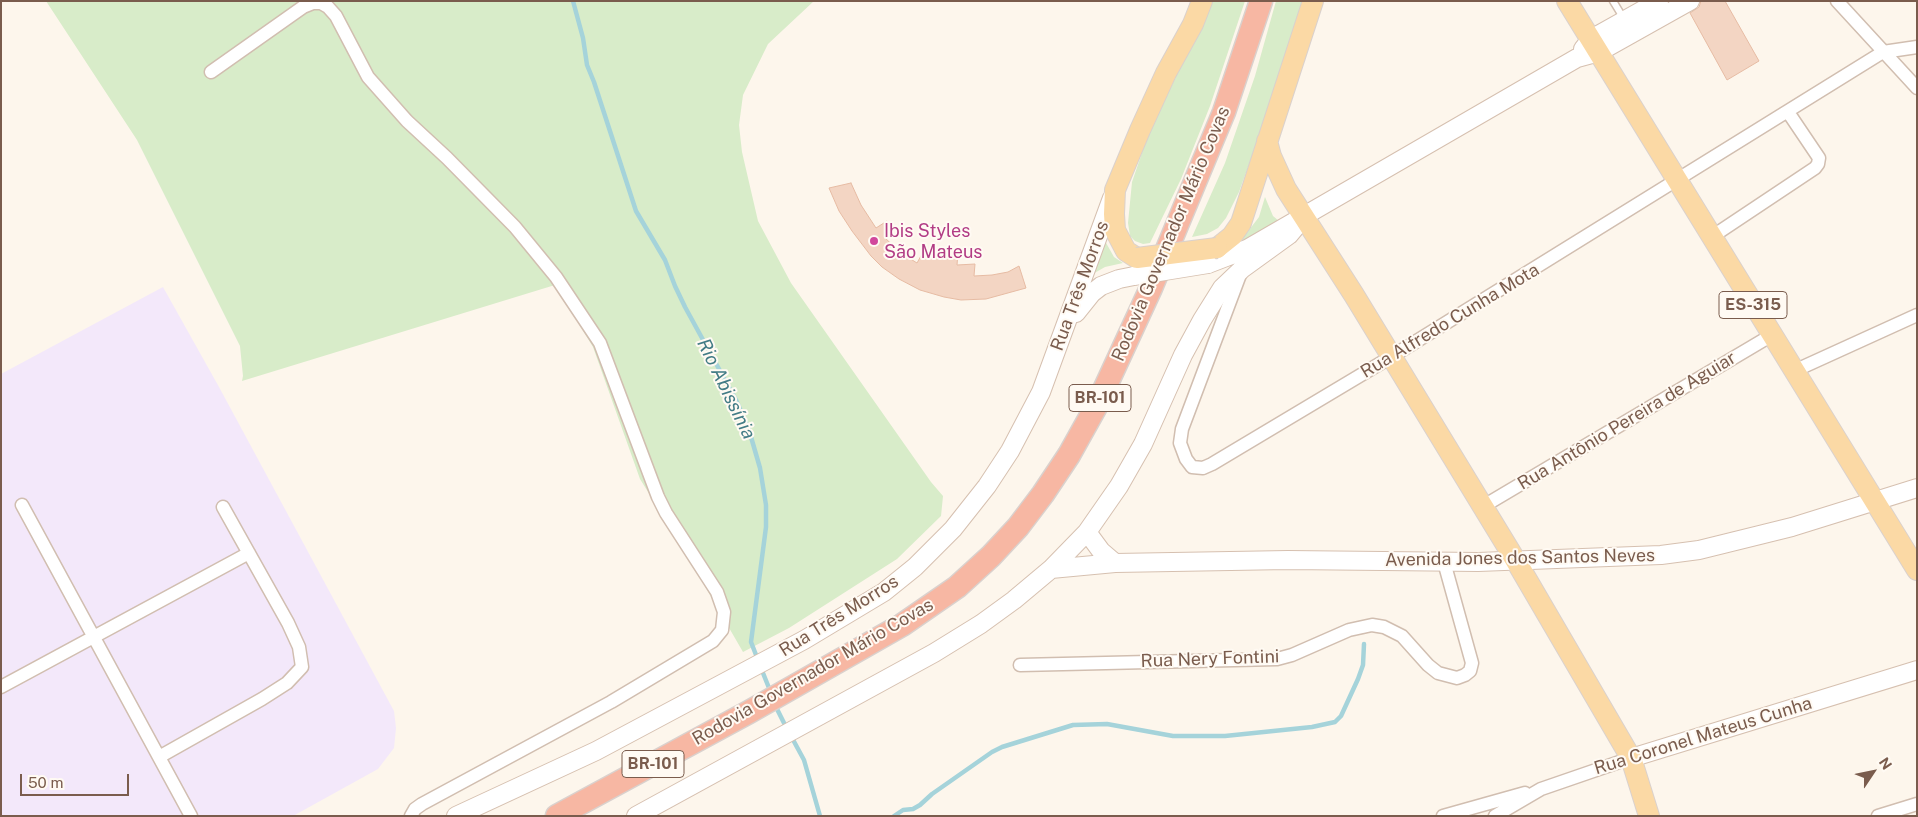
<!DOCTYPE html>
<html>
<head>
<meta charset="utf-8">
<style>
  body { margin:0 }
  #map { position:relative; width:1918px; height:817px; overflow:hidden; background:#fdf6ec; font-family:"Public Sans",sans-serif }
  canvas { display:block }
  .frame { position:absolute; inset:0; border:2px solid #7a5c4d; pointer-events:none }
  .north { position:absolute; left:1848px; top:747px; width:50px; height:50px; -webkit-text-stroke:4px #fffaf3; paint-order:stroke; rotate:56deg; font-size:14px; font-weight:700; line-height:20px; text-align:center; color:#7a5c4d }
  .north::after { content:''; display:block; margin:auto; width:18px; height:22px; background:#7a5c4d; clip-path:polygon(50% 0,100% 100%,50% 72%,0 100%) }
  .scale { position:absolute; left:20px; top:774px; width:109px; height:22px; box-sizing:border-box; border:2px solid #7a5c4d; border-top:0; padding-left:6px; font-size:15px; line-height:18px; white-space:nowrap; color:#7a5c4d; -webkit-text-stroke:4px #fffaf3; paint-order:stroke }
</style>
</head>
<body>
<div id="map">
<canvas width="1918" height="817"></canvas>
<div class="frame"></div>
<div class="north">N</div>
<div class="scale">50 m</div>
</div>
<script>
const ctx = document.querySelector('canvas').getContext('2d');
ctx.lineJoin = 'round';
function fill(path, color) { ctx.fillStyle = color; ctx.fill(path, 'evenodd'); }
const toPath = rows => new Path2D(rows.map(r => 'M' + r).join(''));
function trace(path, color, width, dash) { ctx.strokeStyle = color; ctx.lineWidth = width; ctx.lineCap = dash ? 'butt' : 'round'; ctx.setLineDash(dash || []); ctx.stroke(path); }
function label(font, color, halo, rows, align = 'center') {
  ctx.font = font + ' "Public Sans",sans-serif'; ctx.lineWidth = 4; ctx.setLineDash([]); ctx.textBaseline = 'middle'; ctx.strokeStyle = halo; ctx.fillStyle = color; for (const [text, x, y, turn = 0] of rows) {
    ctx.save(); ctx.translate(x, y); ctx.rotate((+turn || 0) * Math.PI / 180); ctx.textAlign = isNaN(turn) ? turn : align; if (halo) ctx.strokeText(text, 0, 0); ctx.fillText(text, 0, 0); ctx.restore();
  }
}
fill(toPath([
  [163,287,219,387,394,711,396,728,394,748,378,769,293,816,1,816,1,374]
]), '#f3e8fa');
fill(toPath([
  [46,1,814,1,768,44,743,95,739,125,742,152,758,221,791,283,931,482,943,496,941,516,897,559,789,628,743,652,684,550,640,479,593,347,555,285,242,381,243,376,240,346,137,140],
  [1211,1,1245,1,1210,106,1181,179,1150,243,1143,244,1135,241,1130,236,1128,223,1132,182,1146,141],
  [1276,1,1308,1,1239,192,1226,218,1218,228,1207,234,1192,237,1225,163,1255,76],
  [1265,197,1273,216,1279,221,1239,243,1259,217],
  [1105,241,1114,257,1123,263,1105,267,1091,275]
]), '#d8ecc9');
trace(toPath([
  [573,1,583,38,587,65,594,82,636,211,665,260,675,286,685,307,736,400,749,430,760,468,766,505,766,527,751,642,758,660],
  [761,668,771,693],
  [775,705,787,729],
  [791,736,804,760,820,816],
  [894,816,903,810,913,809,920,805,932,794,992,752,1002,747,1073,725,1107,724,1173,736,1225,736,1312,727,1335,722,1341,716,1358,679,1363,665,1364,644]
]), '#a5d3da', 4.5);
const building = toPath([
  [1701,1,1725,1,1759,61,1727,80,1690,13,1699,7,1701,1],
  [851,183,861,205,876,228,887,221,893,230,884,237,901,253,917,263,922,254,934,259,940,248,958,253,957,265,975,264,974,276,992,275,1008,272,1019,266,1026,288,986,299,961,300,944,297,920,290,899,279,882,267,871,256,852,231,839,211,829,188,851,183]
]);
fill(building, '#f3d5c3');
trace(building, '#e6bba3', 1);
const lane = toPath([
  [1613,1,1624,19]
]);
const street = toPath([
  [1837,1,1917,88],
  [211,72,303,7,313,3,321,3,328,7,336,16,368,77,407,121,447,158,515,227,556,277,600,343,658,497,666,513,717,592,724,612,722,630,713,641,611,702,422,804,415,809,411,816],
  [1713,236,1815,168,1818,164,1819,158,1788,112],
  [1241,272,1182,429,1180,443,1186,459,1192,467,1203,468,1212,464,1391,357,1883,52,1917,47],
  [1794,371,1917,315],
  [22,505,191,816],
  [1482,507,1772,335],
  [1020,665,1277,659,1292,655,1349,630,1372,625,1384,627,1402,636,1428,665,1438,673,1457,678,1465,675,1470,671,1472,663,1444,562],
  [1,687,249,553],
  [159,757,262,699,287,683,302,667,299,647,288,623,223,507],
  [1443,816,1525,793],
  [1495,816,1541,789,1631,758],
  [1878,816,1917,804]
]);
const secondary = toPath([
  [1583,49,1591,39,1659,1],
  [1208,264,1247,249,1577,58,1599,52,1690,1],
  [1076,313,1092,293,1101,286,1119,279,1134,276],
  [1087,532,1101,551,1115,563],
  [1051,569,1115,563,1288,560,1478,562,1661,555,1699,550,1792,527,1917,488],
  [1631,758,1917,670],
  [456,816,596,751,804,640,884,592,915,567,953,529,987,486,1010,451,1041,392,1112,198],
  [636,816,934,653,981,624,1014,600,1051,569,1087,532,1119,486,1143,444,1183,355,1202,320,1222,288,1242,269,1289,235,1304,217]
]);
const primary = toPath([
  [1567,1,1917,570],
  [1267,141,1271,156,1286,189,1354,295,1516,561,1631,758,1649,816],
  [1217,248,1232,236,1241,223,1313,1],
  [1137,258,1126,251,1115,230,1114,214,1115,190,1140,130,1166,73,1193,24,1202,1]
]);
const highway = toPath([
  [557,816,749,712,902,625,957,587,991,556,1018,527,1043,494,1069,455,1098,403,1151,288,1224,112,1261,1]
]);
trace(lane, '#d1beb0', 9);
trace(street, '#d1beb0', 15);
trace(secondary, '#d6c0b0', 20);
trace(primary, '#dad1cd', 22);
trace(highway, '#dad1cd', 25);
trace(lane, '#fff', 6);
trace(street, '#fff', 12);
trace(secondary, '#fff', 18);
trace(primary, '#fbd9a5', 20);
trace(highway, '#f7b7a3', 22);
const secondaryBridge = toPath([
  [1134,276,1208,264]
]);
const primaryBridge = toPath([
  [1137,258,1217,248]
]);
trace(secondaryBridge, '#d6c0b0', 20, []);
trace(primaryBridge, '#dad1cd', 22, []);
trace(secondaryBridge, '#fff', 18);
trace(primaryBridge, '#fbd9a5', 20);
for (const [x, y, r, color] of [
  [874,241,5,"#d1479c"]
]) { const dot = new Path2D(); dot.arc(x, y, r, 0, 2 * Math.PI); ctx.fillStyle = color; ctx.fill(dot); trace(dot, '#fffaf3', 2); }
for (const [x, y, w] of [
  [1753,305,68],
  [1100,398,62],
  [653,764,62]
]) { const box = new Path2D(); box.roundRect(x - w / 2, y - 13.5, w, 27, 4); ctx.fillStyle = '#fffaf3'; ctx.fill(box); trace(box, '#7a5c4d', 1); }
label('bold 16px', '#7a5c4d', null, [
  ["ES-315",1753,305],
  ["BR-101",1100,398],
  ["BR-101",653,764]
]);
label('18px', '#b23c85', '#fffaf3', [
  ["Ibis Styles",884,231],
  ["São Mateus",884,252]
], 'left');
label('18px', '#7a5c4d', '#fffaf3', [
  ["Rodovia Governador Mário Covas",1171,234,-67],
  ["Rua Três Morros",1080,286,-70],
  ["Rua Alfredo Cunha Mota",1450,321,-31],
  ["Rua Antônio Pereira de Aguiar",1627,421,-31],
  ["Avenida Jones dos Santos Neves",1520,558,-1],
  ["Rua Três Morros",839,616,-32],
  ["Rua Nery Fontini",1210,659,-2],
  ["Rodovia Governador Mário Covas",813,672,-30],
  ["Rua Coronel Mateus Cunha",1703,736,-17]
]);
label('italic 19px', '#437c86', '#fffaf3', [
  ["Rio Abissínia",726,389,64]
]);
</script>
</body>
</html>
